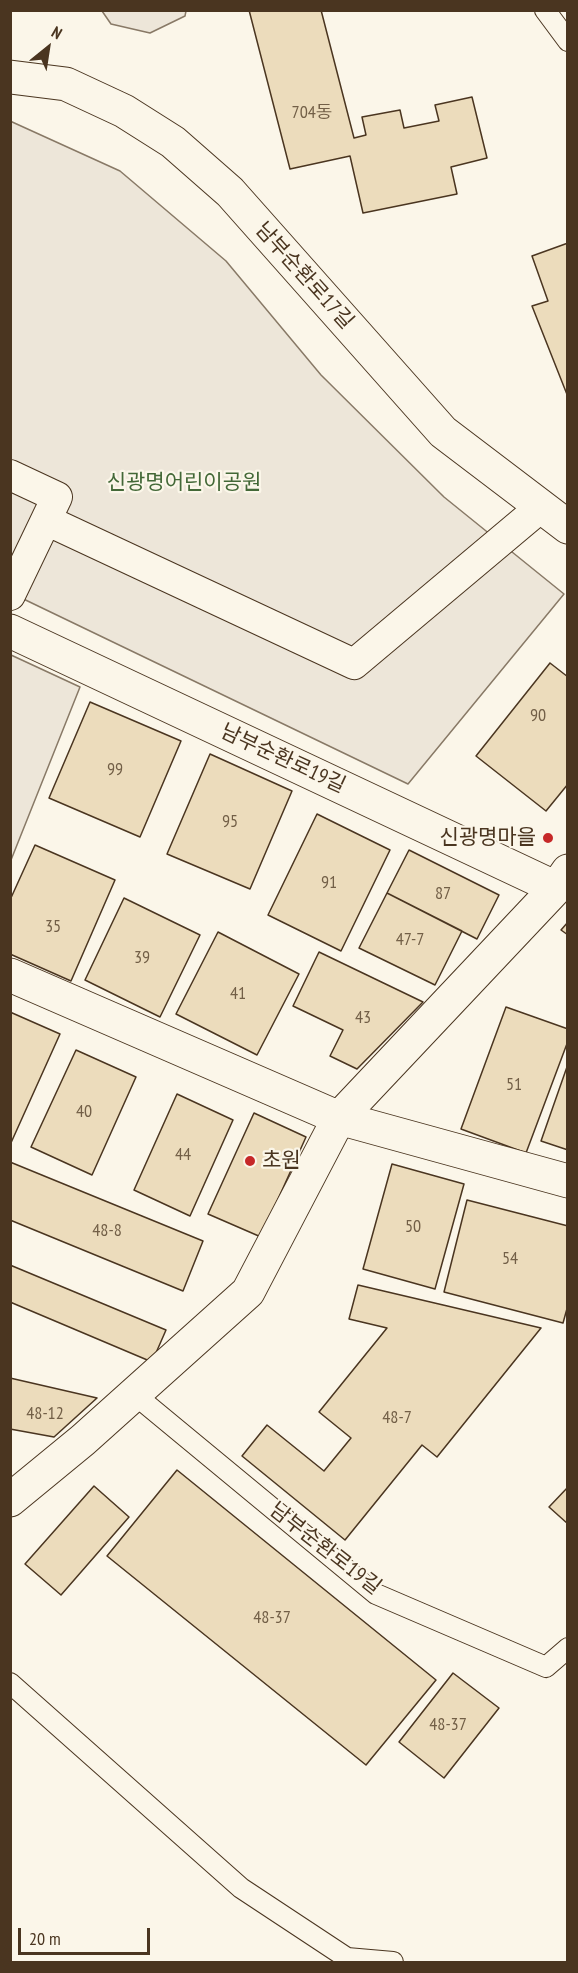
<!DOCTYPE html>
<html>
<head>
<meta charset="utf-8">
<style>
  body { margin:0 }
  #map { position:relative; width:578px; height:1973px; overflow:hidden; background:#fbf6e9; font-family:"PT Sans Narrow",sans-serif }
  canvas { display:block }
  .frame { position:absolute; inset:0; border:12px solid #4a3520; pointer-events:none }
  .north { position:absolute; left:18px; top:18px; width:60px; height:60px; -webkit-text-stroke:4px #fbf6e9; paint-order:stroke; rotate:30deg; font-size:16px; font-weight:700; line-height:24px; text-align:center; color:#4a3520 }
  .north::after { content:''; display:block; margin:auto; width:21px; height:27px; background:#4a3520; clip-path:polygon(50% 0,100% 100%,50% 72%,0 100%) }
  .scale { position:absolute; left:18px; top:1928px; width:132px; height:27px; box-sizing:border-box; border:3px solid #4a3520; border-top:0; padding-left:8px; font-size:18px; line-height:21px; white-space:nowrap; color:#4a3520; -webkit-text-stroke:4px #fbf6e9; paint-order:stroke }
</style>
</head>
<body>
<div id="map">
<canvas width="578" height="1973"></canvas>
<div class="frame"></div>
<div class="north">N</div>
<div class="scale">20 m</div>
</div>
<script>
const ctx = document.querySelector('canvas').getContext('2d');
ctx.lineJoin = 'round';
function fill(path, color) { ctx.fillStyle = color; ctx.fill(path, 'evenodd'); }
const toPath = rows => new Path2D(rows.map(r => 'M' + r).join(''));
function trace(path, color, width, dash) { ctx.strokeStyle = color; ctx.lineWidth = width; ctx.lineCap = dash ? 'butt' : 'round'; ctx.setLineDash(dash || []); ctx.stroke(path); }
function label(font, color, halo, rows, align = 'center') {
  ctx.font = font + ' "PT Sans Narrow","Noto Sans KR",sans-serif'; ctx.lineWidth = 4.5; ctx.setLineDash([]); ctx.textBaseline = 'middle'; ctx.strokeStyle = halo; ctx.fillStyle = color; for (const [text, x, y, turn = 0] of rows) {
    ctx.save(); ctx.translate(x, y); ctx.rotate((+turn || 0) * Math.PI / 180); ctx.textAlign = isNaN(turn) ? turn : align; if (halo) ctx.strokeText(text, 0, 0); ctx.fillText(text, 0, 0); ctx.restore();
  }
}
const green = toPath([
  [102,11,186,11,185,16,150,33,111,24,102,11],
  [10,121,120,171,226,261,321,375,444,497,564,594,408,784,11,593,10,121],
  [11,655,80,687,11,860,11,655]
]);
fill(green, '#ede6d9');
trace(green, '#887966', 1.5);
const building = toPath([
  [249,10,321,10,354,138,366,135,362,117,400,110,404,128,439,121,435,105,472,97,487,158,451,167,457,194,363,213,350,156,290,169,249,10],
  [568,243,568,397,532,306,548,301,532,256,568,243],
  [550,663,568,677,568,784,546,811,476,756,550,663],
  [90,702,181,741,140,837,49,798,90,702],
  [210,754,292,791,250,889,167,854,210,754],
  [317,814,390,850,341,951,268,915,317,814],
  [35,845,115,880,71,981,10,954,10,900,35,845],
  [409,850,499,895,477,939,387,893,409,850],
  [387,893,462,931,435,985,359,948,387,893],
  [124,898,200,935,160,1017,85,980,124,898],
  [568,922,568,935,561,930,568,922],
  [218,932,299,974,257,1055,176,1014,218,932],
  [319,952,423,1002,357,1069,330,1056,343,1030,293,1006,319,952],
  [506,1007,568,1029,568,1041,526,1153,461,1129,506,1007],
  [10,1012,60,1034,10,1145,10,1012],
  [76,1050,136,1077,92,1175,31,1147,76,1050],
  [568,1064,568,1150,541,1141,568,1064],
  [177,1094,233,1120,190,1216,134,1190,177,1094],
  [254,1113,306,1137,261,1237,208,1214,254,1113],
  [10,1162,203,1241,183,1291,10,1220,10,1162],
  [392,1164,464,1184,435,1289,363,1269,392,1164],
  [467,1200,568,1226,568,1305,563,1323,444,1292,467,1200],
  [10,1265,166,1330,152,1362,10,1302,10,1265],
  [358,1285,541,1328,437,1457,422,1445,345,1540,242,1456,267,1425,324,1471,351,1438,319,1412,387,1328,349,1319,358,1285],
  [10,1378,97,1398,54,1437,10,1429,10,1378],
  [177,1470,436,1680,366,1765,107,1556,177,1470],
  [94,1486,129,1517,61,1595,25,1564,94,1486],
  [568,1487,568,1524,549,1507,568,1487],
  [453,1673,499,1708,444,1778,399,1742,453,1673]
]);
fill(building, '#ecdcbc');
trace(building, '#4a3520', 1.5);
const service = toPath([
  [545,10,568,41],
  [134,1394,376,1594,546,1667,568,1648],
  [10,1683,241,1888,347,1958,393,1962]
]);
const pedestrian = toPath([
  [10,475,57,497,46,520],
  [10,595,46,520,354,664,541,507]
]);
const minor = toPath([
  [10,77,66,84,124,111,173,142,230,192,443,432,568,527],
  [10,631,556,888],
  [10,975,339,1118,568,1181],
  [10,1500,83,1440,248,1292,339,1118,556,888,568,871]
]);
trace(service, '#4a3520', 22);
trace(pedestrian, '#4a3520', 32);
trace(minor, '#4a3520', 35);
trace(service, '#fbf6e9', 20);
trace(pedestrian, '#fbf6e9', 30);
trace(minor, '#fbf6e9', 33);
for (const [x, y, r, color] of [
  [548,838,6,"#c62828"],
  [250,1161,6,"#c62828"]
]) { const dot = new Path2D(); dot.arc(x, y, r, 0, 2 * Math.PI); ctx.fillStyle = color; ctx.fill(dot); trace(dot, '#fbf6e9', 2); }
label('18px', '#725f47', null, [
  ["704동",312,113],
  ["90",538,716],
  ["99",115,770],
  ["95",230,822],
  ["91",329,883],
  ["87",443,894],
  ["35",53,927],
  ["47-7",410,940],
  ["39",142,958],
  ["41",238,994],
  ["43",363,1018],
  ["51",514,1085],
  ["40",84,1112],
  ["44",183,1155],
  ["50",413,1227],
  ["48-8",107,1231],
  ["54",510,1259],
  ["48-12",45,1414],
  ["48-7",397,1418],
  ["48-37",272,1618],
  ["48-37",448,1725]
]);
label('21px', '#4a3520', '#fbf6e9', [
  ["남부순환로17길",304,276,48],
  ["남부순환로19길",283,759,25],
  ["남부순환로19길",325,1549,38]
]);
label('21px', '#436837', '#fbf6e9', [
  ["신광명어린이공원",184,483]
]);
label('21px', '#4a3520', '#fbf6e9', [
  ["신광명마을",536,838],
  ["초원",262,1161,"left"]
], 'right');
</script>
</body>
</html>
